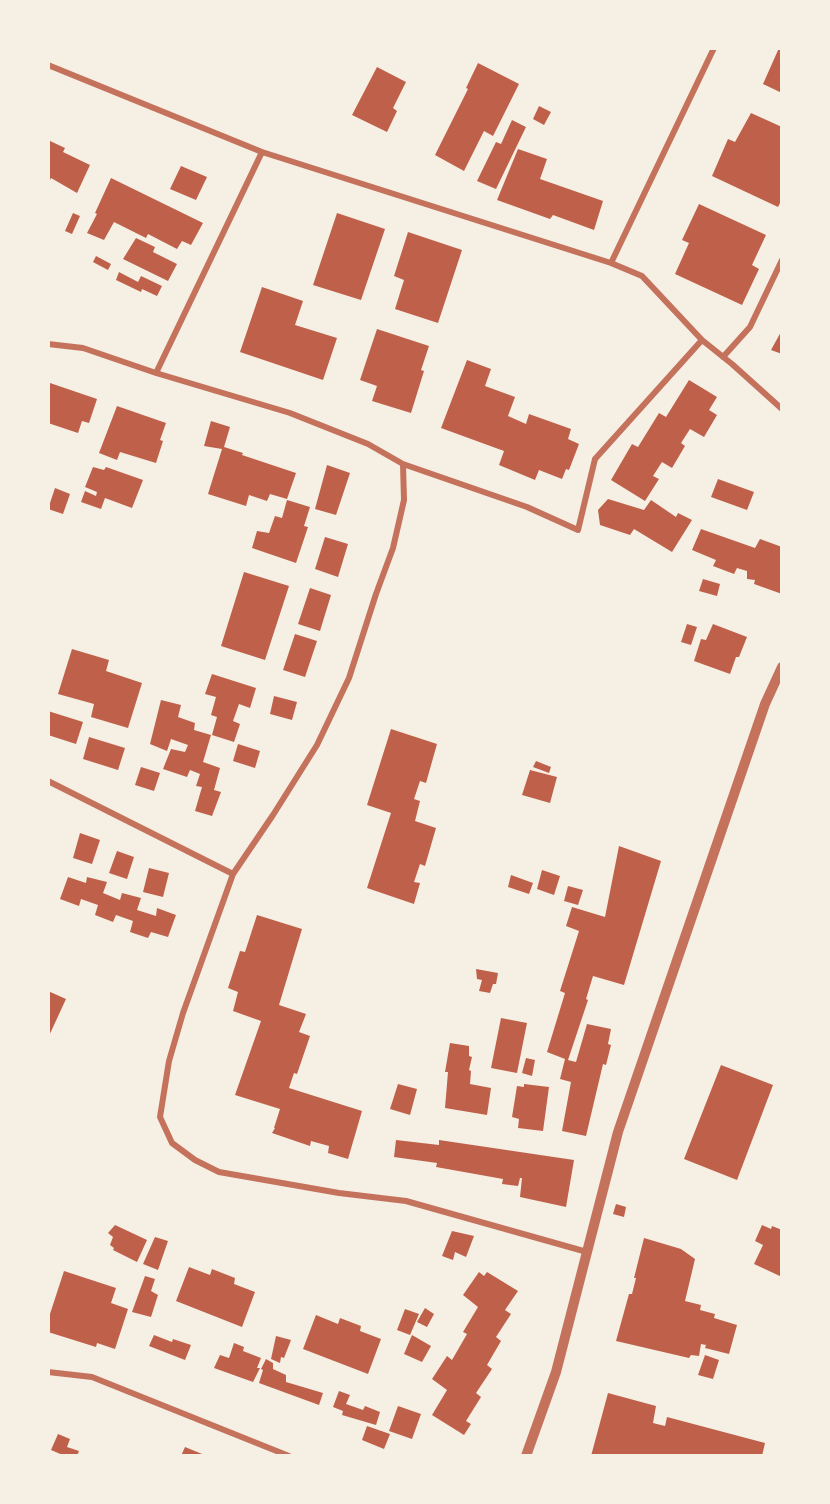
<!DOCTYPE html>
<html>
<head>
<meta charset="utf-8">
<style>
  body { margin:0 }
  #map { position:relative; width:830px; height:1504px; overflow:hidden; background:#f6efe4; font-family:Merriweather,serif }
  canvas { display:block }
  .frame { position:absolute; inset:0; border:50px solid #f6efe4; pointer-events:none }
</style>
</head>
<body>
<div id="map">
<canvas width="830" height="1504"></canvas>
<div class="frame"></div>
</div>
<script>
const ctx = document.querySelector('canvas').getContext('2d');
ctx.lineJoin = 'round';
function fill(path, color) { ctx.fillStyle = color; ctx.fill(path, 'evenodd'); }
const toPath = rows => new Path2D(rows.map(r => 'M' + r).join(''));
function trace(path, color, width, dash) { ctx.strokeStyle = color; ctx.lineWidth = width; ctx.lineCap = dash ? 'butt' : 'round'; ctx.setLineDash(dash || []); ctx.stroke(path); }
fill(toPath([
  [779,48,782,48,782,93,763,84],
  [478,63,519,84,493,136,484,131,464,171,435,155,468,89,466,88],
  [377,67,406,82,393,108,397,111,387,132,352,115],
  [539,106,551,112,544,125,533,119],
  [751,113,782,127,782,199,778,207,712,176,728,139,735,142],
  [512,120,526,127,496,189,477,181,496,142,501,144],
  [48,140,65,148,63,152,90,165,77,193,51,178,48,185],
  [518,149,547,159,540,179,603,201,594,230,553,215,550,219,497,200],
  [181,166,207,177,196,200,170,189],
  [111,178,203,223,191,245,182,241,177,249,148,234,146,238,114,222,104,240,87,233,97,214,95,213],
  [699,204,766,235,752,265,759,269,742,305,675,274,689,243,682,240],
  [73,213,80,216,72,234,65,231],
  [337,213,385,229,361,300,313,285],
  [408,232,462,250,438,323,395,309,404,280,394,276],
  [136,238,155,247,153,252,177,264,168,281,123,259],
  [96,256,111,264,108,270,93,262],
  [119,272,138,282,141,276,162,286,157,296,142,289,141,292,116,280],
  [262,287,303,301,295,325,337,338,323,380,240,352],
  [377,329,429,346,421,370,424,371,411,413,372,401,377,386,360,380],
  [782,330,782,354,771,350],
  [467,360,491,369,485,386,515,397,508,416,526,424,529,414,571,429,568,439,579,444,569,470,566,469,562,479,539,470,535,480,499,465,504,451,441,428],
  [689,380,717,397,709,410,717,415,704,437,690,429,681,443,685,446,672,468,662,462,653,476,659,479,645,501,611,480,632,444,638,447,659,413,666,417],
  [50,383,97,399,89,423,82,421,78,433,48,423,48,389],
  [117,406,166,423,160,440,163,441,156,463,120,452,117,460,99,453],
  [211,421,230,427,224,447,243,453,242,455,296,473,287,499,270,494,267,501,249,495,246,506,208,494,222,449,204,446],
  [327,465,350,473,336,515,315,509],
  [93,467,104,470,106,467,143,480,132,508,105,498,101,509,81,502,85,491,96,496,97,492,85,487],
  [718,479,754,492,747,510,711,497],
  [55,488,70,494,63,514,48,509],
  [608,499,644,510,651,500,676,517,678,513,692,520,672,552,634,529,630,535,600,525,598,510],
  [287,500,310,507,304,526,308,527,296,563,252,548,257,531,269,533,275,516,282,518],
  [701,529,755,548,760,539,782,547,782,594,754,584,755,580,747,579,747,571,737,568,734,574,713,566,716,560,692,550],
  [325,537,348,544,338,577,315,569],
  [244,572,289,586,265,660,221,646],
  [703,579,720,584,717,596,699,591],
  [310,588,331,595,320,631,298,624],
  [687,624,697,627,691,645,681,642],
  [713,624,747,637,739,657,736,657,730,674,694,661,701,639,706,640],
  [295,634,317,641,305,677,283,670],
  [72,649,109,660,106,671,142,683,128,728,91,717,94,704,58,694],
  [212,674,256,688,250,708,239,704,233,721,240,724,234,742,212,735,217,717,211,715,216,697,205,694],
  [274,696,297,702,292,720,270,714],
  [161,700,181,705,178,717,195,723,194,730,211,735,203,762,220,768,214,790,221,792,212,816,195,811,202,787,196,786,200,774,190,770,187,777,163,769,171,749,185,752,188,745,171,739,167,751,150,744],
  [48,711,83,722,76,744,48,735],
  [391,729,437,744,426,783,420,781,414,799,420,801,415,821,436,828,425,866,420,864,414,882,420,883,414,904,367,888,391,813,367,805],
  [89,737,125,748,118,770,83,759],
  [238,744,260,751,255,768,233,761],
  [536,761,551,767,549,773,533,767],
  [141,767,160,773,154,791,135,785],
  [530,770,557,777,550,803,522,795],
  [80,833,100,840,92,864,73,858],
  [619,846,661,861,624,985,593,976,586,999,588,1000,568,1060,576,1062,587,1024,611,1029,608,1044,611,1045,606,1065,603,1064,586,1136,562,1131,571,1082,560,1079,565,1059,547,1052,565,993,560,991,579,931,566,926,572,907,605,917],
  [117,851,134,857,127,879,109,873],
  [149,868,169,873,163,897,143,892],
  [542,870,560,876,554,895,537,889],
  [511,875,533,883,529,894,508,887],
  [68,877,86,883,87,877,107,882,103,893,120,900,122,893,141,898,137,910,156,916,157,908,176,915,168,937,151,932,148,938,130,932,133,921,116,915,113,922,95,915,98,905,81,899,79,906,60,899],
  [568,886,583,890,578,905,564,901],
  [257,915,302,929,279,1005,306,1014,299,1032,310,1036,297,1074,294,1073,289,1088,362,1111,348,1159,328,1153,329,1146,311,1141,310,1146,272,1133,275,1128,274,1128,280,1109,235,1095,261,1021,233,1011,238,992,228,988,240,951,245,952],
  [476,969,498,973,496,984,493,984,490,993,479,991,482,980,477,979],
  [48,991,66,999,48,1038],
  [501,1018,527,1023,517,1073,491,1068],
  [450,1043,469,1046,469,1056,472,1057,469,1070,471,1071,470,1084,491,1088,487,1115,445,1108,448,1072,445,1072],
  [526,1058,535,1060,532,1076,522,1073],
  [721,1065,773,1085,737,1180,684,1159],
  [398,1084,417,1089,410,1115,390,1109],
  [524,1084,549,1087,543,1131,518,1128,519,1119,512,1117,517,1086,524,1087],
  [396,1140,439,1145,439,1140,574,1160,566,1207,520,1197,522,1178,520,1178,518,1186,502,1184,503,1179,436,1167,437,1163,394,1157],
  [616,1204,626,1207,624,1217,613,1214],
  [115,1225,147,1240,137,1262,113,1250,114,1248,110,1245,113,1237,108,1233],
  [762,1225,771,1229,772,1226,782,1230,782,1277,754,1264,763,1245,755,1241],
  [452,1231,474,1236,466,1257,455,1252,453,1260,442,1256],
  [155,1237,168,1241,158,1270,143,1264],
  [644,1238,681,1249,695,1259,685,1301,701,1305,700,1310,715,1314,714,1318,737,1325,729,1354,705,1348,706,1345,701,1344,699,1356,691,1355,689,1358,616,1341,629,1294,632,1294,636,1278,634,1278],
  [189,1267,210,1275,212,1269,235,1278,234,1284,255,1292,242,1327,176,1301],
  [64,1271,116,1288,111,1303,128,1309,115,1349,97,1343,96,1347,48,1332,48,1320],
  [479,1272,484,1276,487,1272,518,1291,505,1310,511,1314,496,1337,501,1341,487,1365,492,1369,476,1393,481,1397,466,1421,471,1424,464,1435,432,1415,447,1390,432,1379,447,1356,452,1360,467,1334,463,1332,478,1307,463,1295],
  [145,1276,155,1279,151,1291,158,1295,151,1317,132,1312],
  [425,1308,434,1314,427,1327,417,1322],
  [405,1309,419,1314,410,1335,397,1330],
  [316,1315,338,1324,340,1318,361,1326,360,1331,381,1339,368,1374,303,1349],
  [154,1335,172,1342,173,1339,191,1345,185,1360,149,1346],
  [412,1335,431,1346,422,1362,404,1354],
  [276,1336,291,1340,284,1358,281,1357,280,1363,271,1359],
  [234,1343,244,1347,243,1351,261,1358,257,1368,260,1368,253,1382,214,1368,220,1355,229,1358],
  [705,1355,719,1360,713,1379,698,1375],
  [266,1359,273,1363,273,1369,286,1375,286,1382,323,1393,319,1405,259,1383,263,1370,261,1369],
  [339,1391,350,1395,346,1404,363,1410,365,1406,380,1412,376,1425,342,1415,343,1411,333,1407],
  [608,1393,656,1406,653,1423,665,1426,667,1417,765,1443,762,1456,591,1456],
  [398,1406,421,1414,412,1439,389,1431],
  [367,1426,390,1434,384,1449,362,1440],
  [58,1434,70,1439,67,1447,79,1451,77,1456,65,1456,51,1450],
  [185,1447,207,1456,181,1456]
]), '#bf614a');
trace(toPath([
  [48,65,262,152,611,263,642,276,702,340,732,364,782,409],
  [611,263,714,48],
  [48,344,83,348,156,373,290,413,368,444,403,464,404,500,393,548,376,594,349,678,317,745,273,815,233,874,183,1013,169,1061,160,1117,172,1143,195,1160,219,1172,339,1193,406,1201,587,1252],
  [723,357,750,327,782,260],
  [156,373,262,152],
  [403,464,527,507,578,530,595,459,702,340],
  [48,781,233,874],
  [48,1372,92,1377,289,1456]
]), '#c5725c', 6);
trace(toPath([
  [526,1456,556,1372,618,1132,765,704,782,667]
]), '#c5725c', 10);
</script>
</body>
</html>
